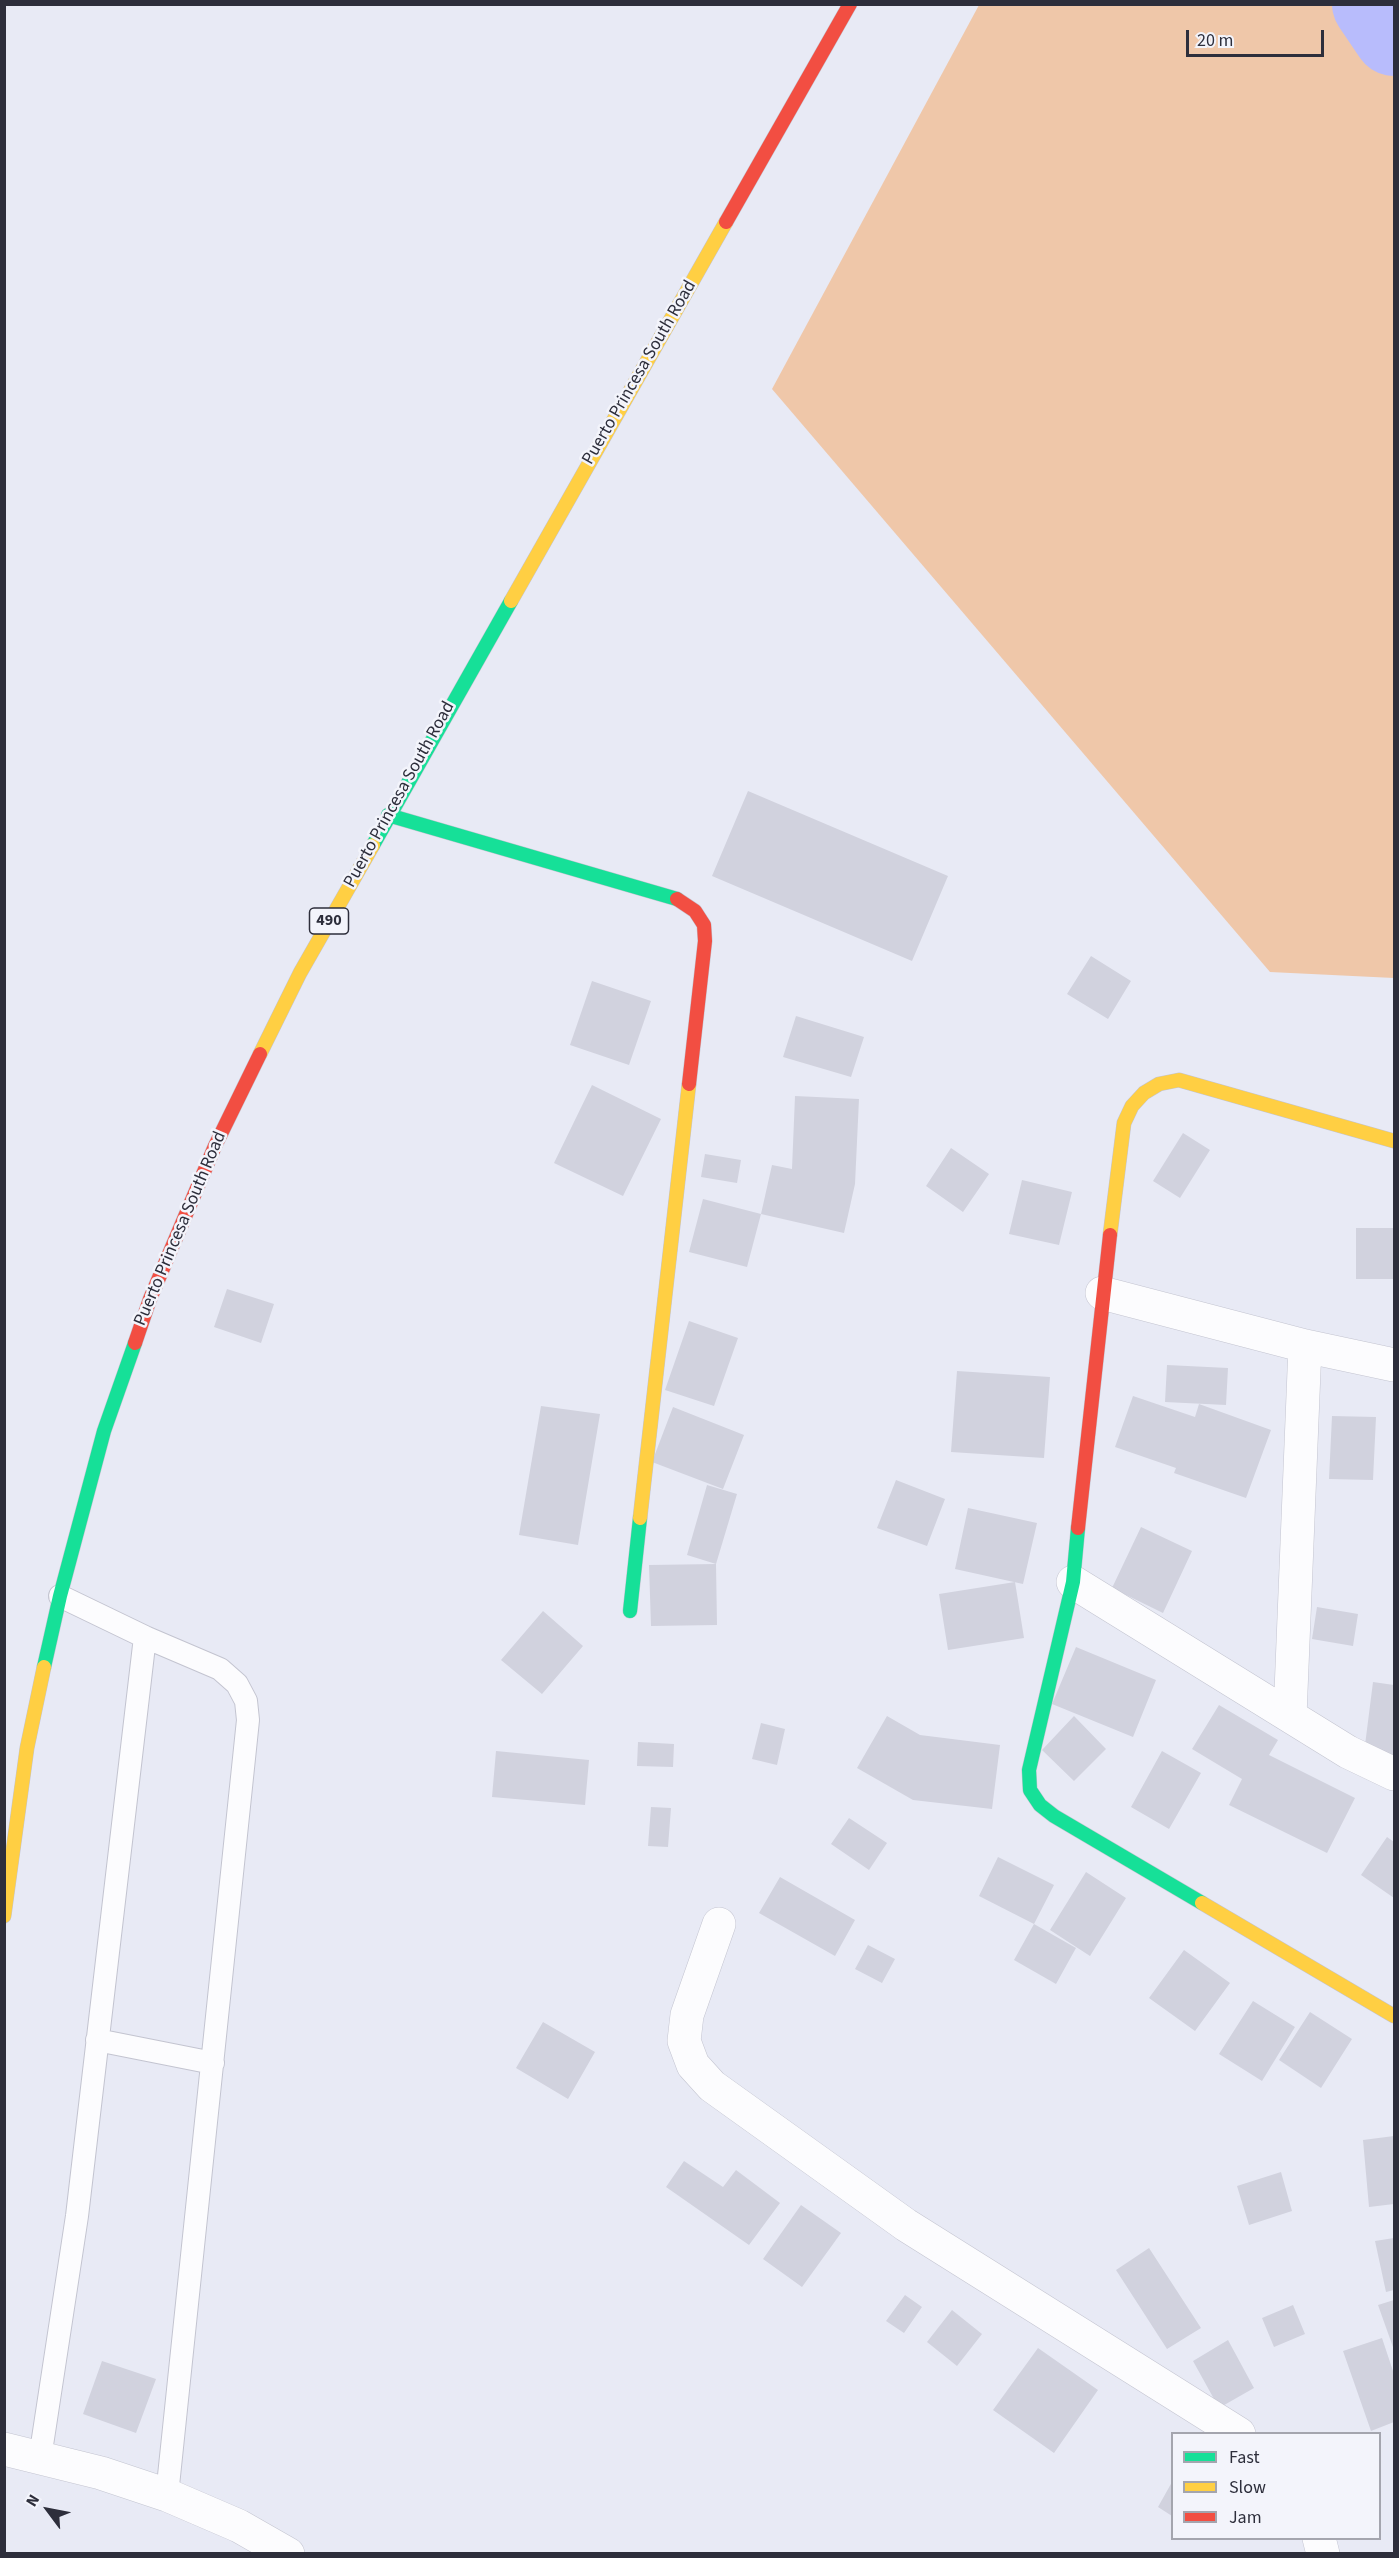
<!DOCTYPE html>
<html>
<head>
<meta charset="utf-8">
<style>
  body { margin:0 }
  #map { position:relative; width:1399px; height:2558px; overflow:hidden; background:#e8eaf5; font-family:"Source Sans 3",sans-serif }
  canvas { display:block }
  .frame { position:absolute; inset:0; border:6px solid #2d2e3b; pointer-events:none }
  .legend { position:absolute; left:1171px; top:2432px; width:210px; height:108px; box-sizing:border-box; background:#f3f4fb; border:2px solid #a4a5ae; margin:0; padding:8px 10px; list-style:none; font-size:18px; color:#2d2e3b }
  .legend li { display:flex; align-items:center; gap:12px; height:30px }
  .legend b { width:30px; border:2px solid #a4a5ae }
  .north { position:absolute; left:18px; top:2480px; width:60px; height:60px; -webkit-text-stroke:4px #f3f4fb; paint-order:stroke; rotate:302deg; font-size:16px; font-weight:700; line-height:24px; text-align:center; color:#2d2e3b }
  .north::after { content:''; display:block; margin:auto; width:21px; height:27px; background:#2d2e3b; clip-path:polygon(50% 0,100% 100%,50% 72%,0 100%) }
  .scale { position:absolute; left:1186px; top:30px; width:138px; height:27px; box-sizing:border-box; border:3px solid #2d2e3b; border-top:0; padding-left:8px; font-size:18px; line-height:21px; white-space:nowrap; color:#2d2e3b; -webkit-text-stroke:4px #f3f4fb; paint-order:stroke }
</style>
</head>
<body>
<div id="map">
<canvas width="1399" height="2558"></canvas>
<div class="frame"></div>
<ul class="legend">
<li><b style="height:8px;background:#16e098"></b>Fast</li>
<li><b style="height:8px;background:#ffcf43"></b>Slow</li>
<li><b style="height:8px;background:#f24e42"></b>Jam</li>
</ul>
<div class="north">N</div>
<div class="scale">20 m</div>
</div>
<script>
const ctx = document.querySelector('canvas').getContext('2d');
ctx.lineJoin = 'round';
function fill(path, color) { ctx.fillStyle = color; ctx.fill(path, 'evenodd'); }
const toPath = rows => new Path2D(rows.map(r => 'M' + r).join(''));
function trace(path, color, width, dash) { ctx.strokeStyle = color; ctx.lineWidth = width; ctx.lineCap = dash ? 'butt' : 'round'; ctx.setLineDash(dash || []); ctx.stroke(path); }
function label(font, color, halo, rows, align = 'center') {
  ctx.font = font + ' "Source Sans 3",sans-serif'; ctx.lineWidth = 5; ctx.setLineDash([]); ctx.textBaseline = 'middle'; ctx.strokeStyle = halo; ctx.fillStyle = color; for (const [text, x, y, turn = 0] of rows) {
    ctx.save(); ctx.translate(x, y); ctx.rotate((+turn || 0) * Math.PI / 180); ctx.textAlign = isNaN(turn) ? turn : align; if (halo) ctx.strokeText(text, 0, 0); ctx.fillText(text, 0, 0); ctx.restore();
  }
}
fill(toPath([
  [979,5,1394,5,1394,978,1270,972,772,389]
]), '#efc7a9');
trace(toPath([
  [1373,4,1394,35]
]), '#b8bcfc', 82);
fill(toPath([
  [748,791,948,876,912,961,712,876],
  [1091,956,1131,981,1108,1019,1067,994],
  [592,981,651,1001,629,1065,570,1045],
  [796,1016,864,1037,851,1077,783,1057],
  [592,1085,661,1119,623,1196,554,1163],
  [795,1096,859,1099,855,1184,844,1233,761,1214,772,1165,792,1169],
  [1183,1133,1210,1150,1180,1198,1153,1181],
  [951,1148,989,1174,963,1212,926,1186],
  [705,1154,741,1160,737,1183,701,1177],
  [1022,1180,1072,1192,1059,1245,1009,1234],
  [703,1199,761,1214,747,1267,689,1252],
  [1356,1228,1394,1228,1394,1279,1356,1279],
  [227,1289,274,1304,261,1343,214,1327],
  [689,1321,738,1338,714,1406,665,1390],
  [1167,1365,1228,1368,1226,1405,1165,1402],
  [957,1371,1050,1377,1044,1458,951,1452],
  [1133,1396,1195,1417,1199,1404,1271,1430,1246,1498,1174,1473,1176,1468,1115,1447],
  [541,1406,600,1414,578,1545,519,1535],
  [673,1407,744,1435,723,1489,652,1462],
  [1332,1416,1376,1417,1373,1480,1329,1479],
  [896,1480,945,1499,927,1546,877,1528],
  [707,1485,737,1494,716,1564,717,1625,651,1626,649,1565,716,1564,687,1555],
  [968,1508,1037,1523,1023,1584,955,1569],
  [1141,1527,1192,1551,1163,1613,1112,1588],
  [1015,1582,1024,1638,948,1650,939,1594],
  [1317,1607,1358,1614,1353,1646,1312,1639],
  [543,1611,583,1646,542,1694,501,1660],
  [1076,1647,1156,1680,1133,1737,1052,1704],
  [1373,1682,1394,1685,1394,1756,1364,1753],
  [1219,1705,1278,1740,1269,1755,1355,1798,1327,1853,1229,1805,1242,1779,1192,1749],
  [887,1716,920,1735,1000,1745,992,1809,913,1800,857,1768],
  [1074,1716,1106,1749,1074,1781,1042,1750],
  [761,1723,785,1729,777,1765,752,1759],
  [638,1742,674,1744,673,1767,637,1766],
  [496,1751,589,1760,585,1805,492,1797],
  [1162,1751,1201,1773,1169,1829,1131,1807],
  [651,1807,671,1808,668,1847,648,1846],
  [849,1818,887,1843,869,1870,831,1844],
  [1387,1837,1394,1842,1394,1898,1361,1875],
  [998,1857,1054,1885,1034,1924,979,1896],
  [1086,1872,1126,1898,1090,1956,1050,1930],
  [780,1877,855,1920,835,1956,759,1913],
  [1034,1924,1076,1948,1056,1984,1014,1960],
  [868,1945,895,1959,882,1983,855,1969],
  [1184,1950,1230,1983,1195,2031,1149,1998],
  [1253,2001,1295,2027,1262,2081,1219,2054],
  [1310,2012,1352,2039,1321,2088,1279,2060],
  [543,2022,595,2052,568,2099,516,2068],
  [1394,2136,1394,2204,1369,2207,1363,2140],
  [684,2161,723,2187,736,2170,780,2203,749,2245,666,2187],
  [1281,2172,1292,2211,1249,2225,1237,2186],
  [801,2205,841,2233,802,2287,763,2259],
  [1394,2238,1394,2290,1386,2292,1375,2241],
  [1149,2248,1201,2328,1167,2349,1116,2270],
  [905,2295,922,2307,904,2333,886,2321],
  [1394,2300,1394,2350,1378,2305],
  [1293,2305,1305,2334,1274,2347,1262,2318],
  [952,2310,982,2334,957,2366,927,2342],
  [1382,2338,1394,2374,1394,2422,1371,2431,1343,2351],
  [1228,2340,1254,2388,1219,2408,1193,2361],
  [1038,2348,1098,2390,1054,2453,993,2410],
  [102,2361,156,2379,136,2433,83,2414],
  [1172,2482,1172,2516,1158,2507]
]), '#d1d2de');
const lane = toPath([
  [60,1596,145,1637,220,1669,237,1684,246,1701,248,1720,167,2495],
  [97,2040,213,2063],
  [40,2458,77,2216,145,1637]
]);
const street = toPath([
  [1102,1293,1305,1346,1394,1365],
  [1073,1582,1348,1752,1394,1774],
  [1290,1716,1305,1346],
  [719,1924,687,2015,684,2041,693,2065,712,2086,906,2225,1239,2434],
  [4,2449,101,2473,167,2495,239,2526,288,2554],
  [1319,2538,1323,2554]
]);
const fast = toPath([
  [388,815,677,899],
  [373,845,511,601],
  [1078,1528,1073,1582,1029,1770,1030,1790,1040,1805,1054,1816,1202,1903],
  [630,1611,640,1518],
  [44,1667,60,1596,104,1431,135,1343]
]);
const slow = toPath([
  [511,601,726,222],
  [260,1054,300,973,373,845],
  [1110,1235,1124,1123,1132,1106,1144,1093,1159,1084,1179,1080,1394,1141],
  [640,1518,689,1084],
  [1202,1903,1394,2016],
  [4,1916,27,1748,44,1667]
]);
const jam = toPath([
  [726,222,850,4],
  [677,899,695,911,704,925,705,941,689,1084],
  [135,1343,150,1299,215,1146,260,1054],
  [1078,1528,1110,1235]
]);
trace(lane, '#c3c4d0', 24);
trace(street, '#c3c4d0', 34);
trace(fast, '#c3c4d0', 15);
trace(slow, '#c3c4d0', 15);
trace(jam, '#c3c4d0', 15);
trace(lane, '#fcfcfe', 22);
trace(street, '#fcfcfe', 33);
trace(fast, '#16e098', 14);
trace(slow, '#ffcf43', 14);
trace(jam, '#f24e42', 14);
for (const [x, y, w] of [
  [329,921,39]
]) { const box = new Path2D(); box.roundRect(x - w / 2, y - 13, w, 26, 4.5); ctx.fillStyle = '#f3f4fb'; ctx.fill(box); trace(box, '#2d2e3b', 1.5); }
label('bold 16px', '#2d2e3b', null, [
  ["490",329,921]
]);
label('18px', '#2d2e3b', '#f3f4fb', [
  ["Puerto Princesa South Road",640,373,-60],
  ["Puerto Princesa South Road",400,795,-61],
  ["Puerto Princesa South Road",181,1229,-67]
]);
</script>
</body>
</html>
